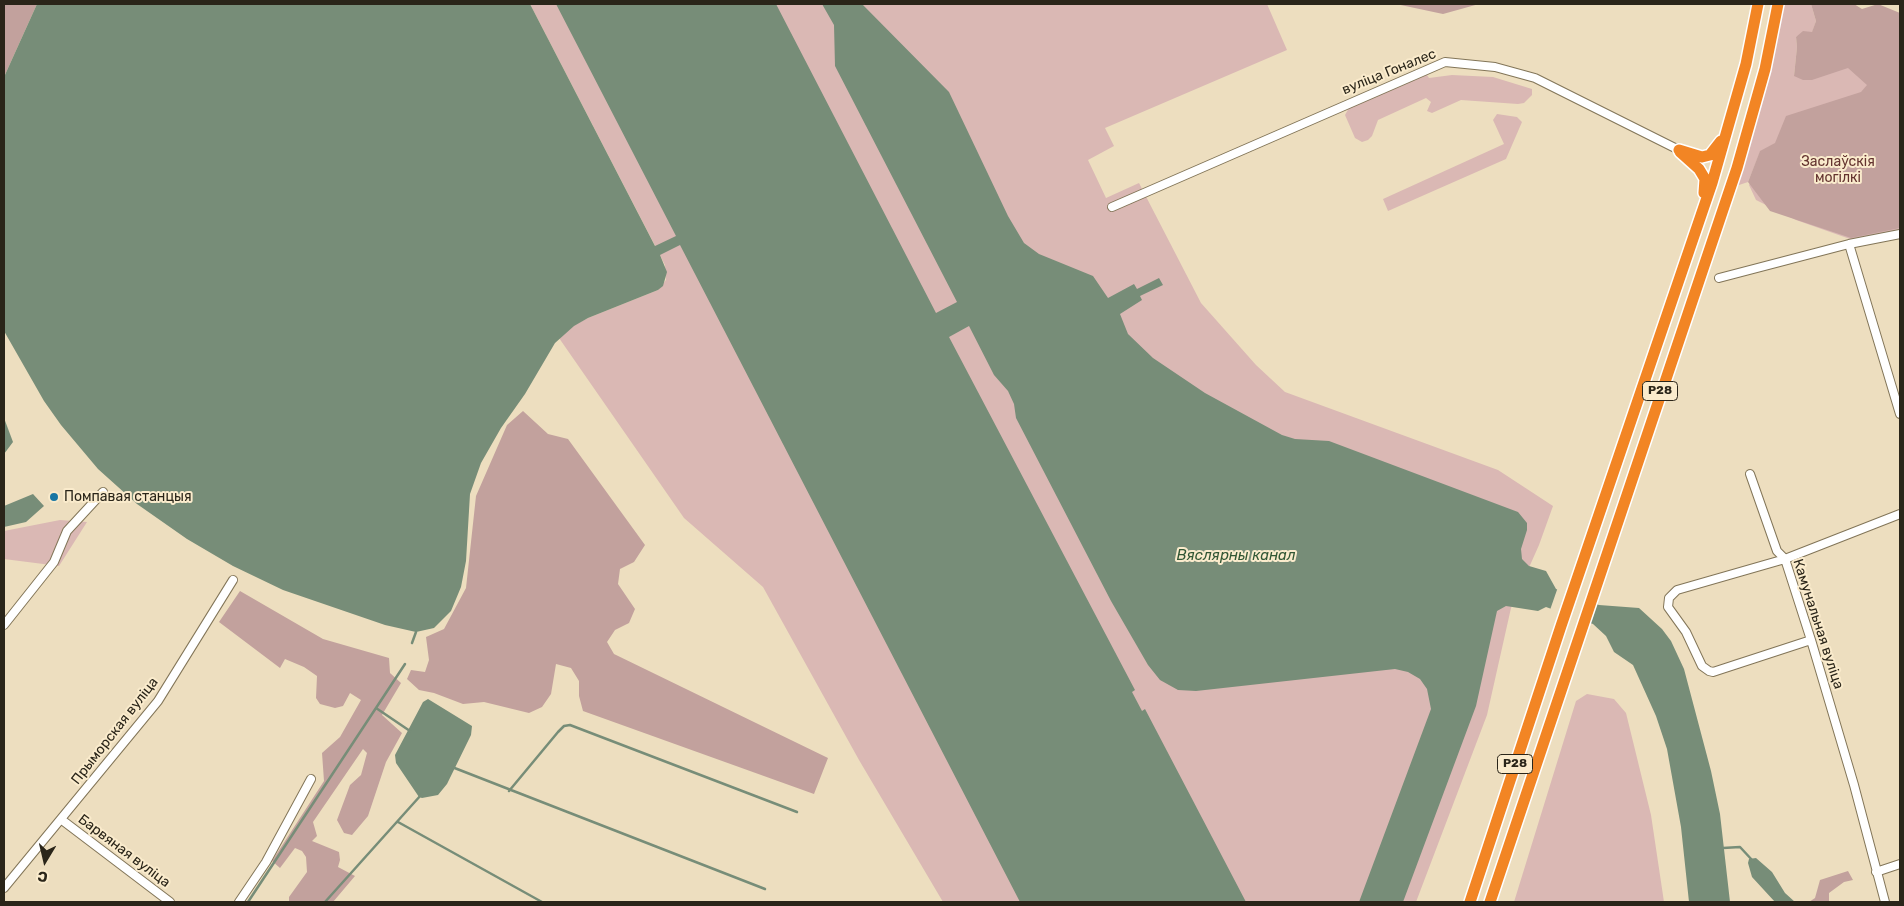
<!DOCTYPE html>
<html>
<head>
<meta charset="utf-8">
<style>
  body { margin:0 }
  #map { position:relative; width:1904px; height:906px; overflow:hidden; background:#eddebf; font-family:Rubik,sans-serif }
  canvas { display:block }
  .frame { position:absolute; inset:0; border:5px solid #2a2519; pointer-events:none }
  .north { position:absolute; left:20px; top:836px; width:50px; height:50px; -webkit-text-stroke:4px #faebcc; paint-order:stroke; rotate:189deg; font-size:14px; font-weight:700; line-height:20px; text-align:center; color:#2a2519 }
  .north::after { content:''; display:block; margin:auto; width:18px; height:22px; background:#2a2519; clip-path:polygon(50% 0,100% 100%,50% 72%,0 100%) }
</style>
</head>
<body>
<div id="map">
<canvas width="1904" height="906"></canvas>
<div class="frame"></div>
<div class="north">С</div>
</div>
<script>
const ctx = document.querySelector('canvas').getContext('2d');
ctx.lineJoin = 'round';
function fill(path, color) { ctx.fillStyle = color; ctx.fill(path, 'evenodd'); }
const toPath = rows => new Path2D(rows.map(r => 'M' + r).join(''));
function trace(path, color, width, dash) { ctx.strokeStyle = color; ctx.lineWidth = width; ctx.lineCap = dash ? 'butt' : 'round'; ctx.setLineDash(dash || []); ctx.stroke(path); }
function label(font, color, halo, rows, align = 'center') {
  ctx.font = font + ' Rubik,sans-serif'; ctx.lineWidth = 4; ctx.setLineDash([]); ctx.textBaseline = 'middle'; ctx.strokeStyle = halo; ctx.fillStyle = color; for (const [text, x, y, turn = 0] of rows) {
    ctx.save(); ctx.translate(x, y); ctx.rotate((+turn || 0) * Math.PI / 180); ctx.textAlign = isNaN(turn) ? turn : align; if (halo) ctx.strokeText(text, 0, 0); ctx.fillText(text, 0, 0); ctx.restore();
  }
}
fill(toPath([
  [530,4,1267,4,1287,50,1105,128,1114,146,1088,160,1106,198,1139,183,1201,303,1256,365,1285,392,1498,470,1553,506,1539,545,1511,608,1487,715,1416,902,943,902,859,760,763,587,684,518,559,338,574,325,588,318,658,290,666,280,665,265],
  [1784,4,1811,4,1816,21,1812,33,1796,37,1797,47,1794,76,1900,17,1900,230,1850,239,1796,220,1756,200,1749,185,1771,146,1760,152,1748,182,1736,186,1768,83],
  [1427,75,1429,78,1452,75,1493,77,1532,89,1532,95,1524,103,1518,104,1461,100,1432,113,1427,111,1431,102,1426,98,1378,120,1372,136,1368,140,1362,142,1355,138,1345,115,1350,106],
  [1497,114,1517,117,1522,122,1506,159,1388,211,1383,199,1504,144,1493,120],
  [60,520,87,522,59,566,4,559,4,531],
  [1587,694,1614,699,1626,713,1651,815,1664,902,1514,902,1576,701]
]), '#dab8b4');
fill(toPath([
  [4,4,37,4,4,77],
  [1396,4,1479,4,1443,14],
  [1811,4,1854,4,1862,9,1878,4,1900,13,1900,228,1851,238,1770,211,1748,182,1760,151,1775,143,1786,116,1861,92,1867,85,1848,68,1812,80,1803,80,1794,76,1797,47,1796,37,1803,31,1812,32,1816,21],
  [523,411,548,434,568,439,645,545,634,562,620,569,618,584,635,609,629,623,615,630,607,642,614,654,828,758,814,794,583,711,579,696,579,681,571,668,556,664,551,694,542,707,529,713,484,702,463,704,434,693,419,690,407,679,411,670,425,672,429,660,426,637,444,629,466,588,476,496,507,425],
  [240,591,323,639,389,658,390,673,401,683,382,715,402,733,386,762,368,816,352,835,344,833,337,820,350,785,361,775,367,753,363,749,313,822,317,836,312,841,339,852,340,860,338,867,355,876,333,902,289,902,289,897,307,872,306,857,302,851,295,848,280,868,272,861,324,781,322,753,340,737,361,700,350,693,343,706,335,708,320,704,316,698,317,676,304,667,285,659,280,668,219,622],
  [1848,871,1853,880,1844,882,1829,893,1829,902,1809,902,1815,898,1820,880]
]), '#c2a19d');
fill(toPath([
  [37,4,530,4,655,246,676,236,556,4,776,4,936,313,957,302,835,66,834,25,822,4,862,4,949,92,1008,216,1024,243,1039,254,1093,276,1108,298,1134,284,1137,289,1159,278,1163,285,1140,296,1142,300,1120,314,1128,334,1153,358,1205,393,1282,435,1295,439,1329,441,1518,512,1527,523,1527,530,1521,549,1522,559,1529,566,1546,571,1556,589,1599,605,1639,608,1662,629,1671,641,1684,669,1711,771,1720,814,1730,902,1689,902,1681,827,1667,749,1656,716,1633,665,1614,652,1606,636,1593,624,1546,607,1538,611,1506,606,1497,611,1476,706,1403,902,1359,902,1431,709,1427,689,1420,679,1408,672,1395,669,1196,691,1178,690,1160,680,1148,665,1111,601,1016,418,1014,404,1008,391,994,375,969,326,949,337,1135,690,1132,692,1142,711,1145,709,1246,902,1020,902,680,245,660,255,667,272,663,286,658,290,588,318,574,326,555,343,525,394,501,428,481,463,470,494,466,561,461,587,451,611,434,628,416,632,385,625,283,590,233,566,187,539,137,504,98,469,61,425,44,401,4,331,4,77],
  [4,418,13,442,4,454],
  [33,494,44,506,26,522,4,527,4,506],
  [428,699,472,726,471,735,447,784,438,795,422,798,419,797,396,763,395,755,423,702],
  [1756,858,1772,872,1785,893,1795,902,1775,902,1752,877,1748,863,1749,859]
]), '#778d78');
fill(toPath([
  [1558,587,1595,601,1588,625,1550,610]
]), '#eddebf');
trace(toPath([
  [412,643,416,632],
  [376,708,410,731],
  [452,767,765,889],
  [509,791,558,732,564,726,570,725,797,812],
  [398,822,542,902],
  [1723,848,1740,847,1753,861],
  [248,902,405,664],
  [325,902,421,795]
]), '#778d78', 2.5);
const minor = toPath([
  [1112,207,1445,62,1495,67,1535,78,1679,150],
  [1849,244,1900,414],
  [1719,278,1849,244,1900,234],
  [1750,474,1777,551,1785,559,1811,640,1854,785,1885,902],
  [4,625,54,562,67,531,103,492],
  [1811,640,1713,672,1709,671,1702,666,1686,632,1668,607,1669,598,1677,590,1785,559,1900,514],
  [62,820,170,902],
  [1876,872,1900,864],
  [4,888,158,701,233,580],
  [239,902,266,862,311,779]
]);
const highway = toPath([
  [1679,150,1702,157,1710,155,1721,141],
  [1680,152,1699,169,1705,179,1704,193],
  [1470,902,1561,626,1712,183,1746,64,1758,4],
  [1490,902,1737,168,1765,69,1778,4]
]);
trace(minor, '#827558', 10);
trace(highway, '#fff', 14);
trace(minor, '#fff', 8);
trace(highway, '#f28524', 11);
for (const [x, y, r, color] of [
  [54,497,5,"#1976a4"]
]) { const dot = new Path2D(); dot.arc(x, y, r, 0, 2 * Math.PI); ctx.fillStyle = color; ctx.fill(dot); trace(dot, '#faebcc', 2); }
for (const [x, y, w] of [
  [1660,391,35],
  [1515,764,35]
]) { const box = new Path2D(); box.roundRect(x - w / 2, y - 9.5, w, 19, 4); ctx.fillStyle = '#faebcc'; ctx.fill(box); trace(box, '#2a2519', 1); }
label('bold 12px', '#2a2519', null, [
  ["Р28",1660,391],
  ["Р28",1515,764]
]);
label('14px', '#2a2519', '#faebcc', [
  ["вуліца Гоналес",1389,72,-22],
  ["Камунальная вуліца",1818,624,72],
  ["Прыморская вуліца",115,731,-52],
  ["Барвяная вуліца",124,851,37]
]);
label('14px', '#64332f', '#faebcc', [
  ["Заслаўскія",1838,162],
  ["могілкі",1838,178]
]);
label('14px', '#2a2519', '#faebcc', [
  ["Помпавая станцыя",64,497]
], 'left');
label('italic 15px', '#325735', '#faebcc', [
  ["Вяслярны канал",1236,556]
]);
</script>
</body>
</html>
